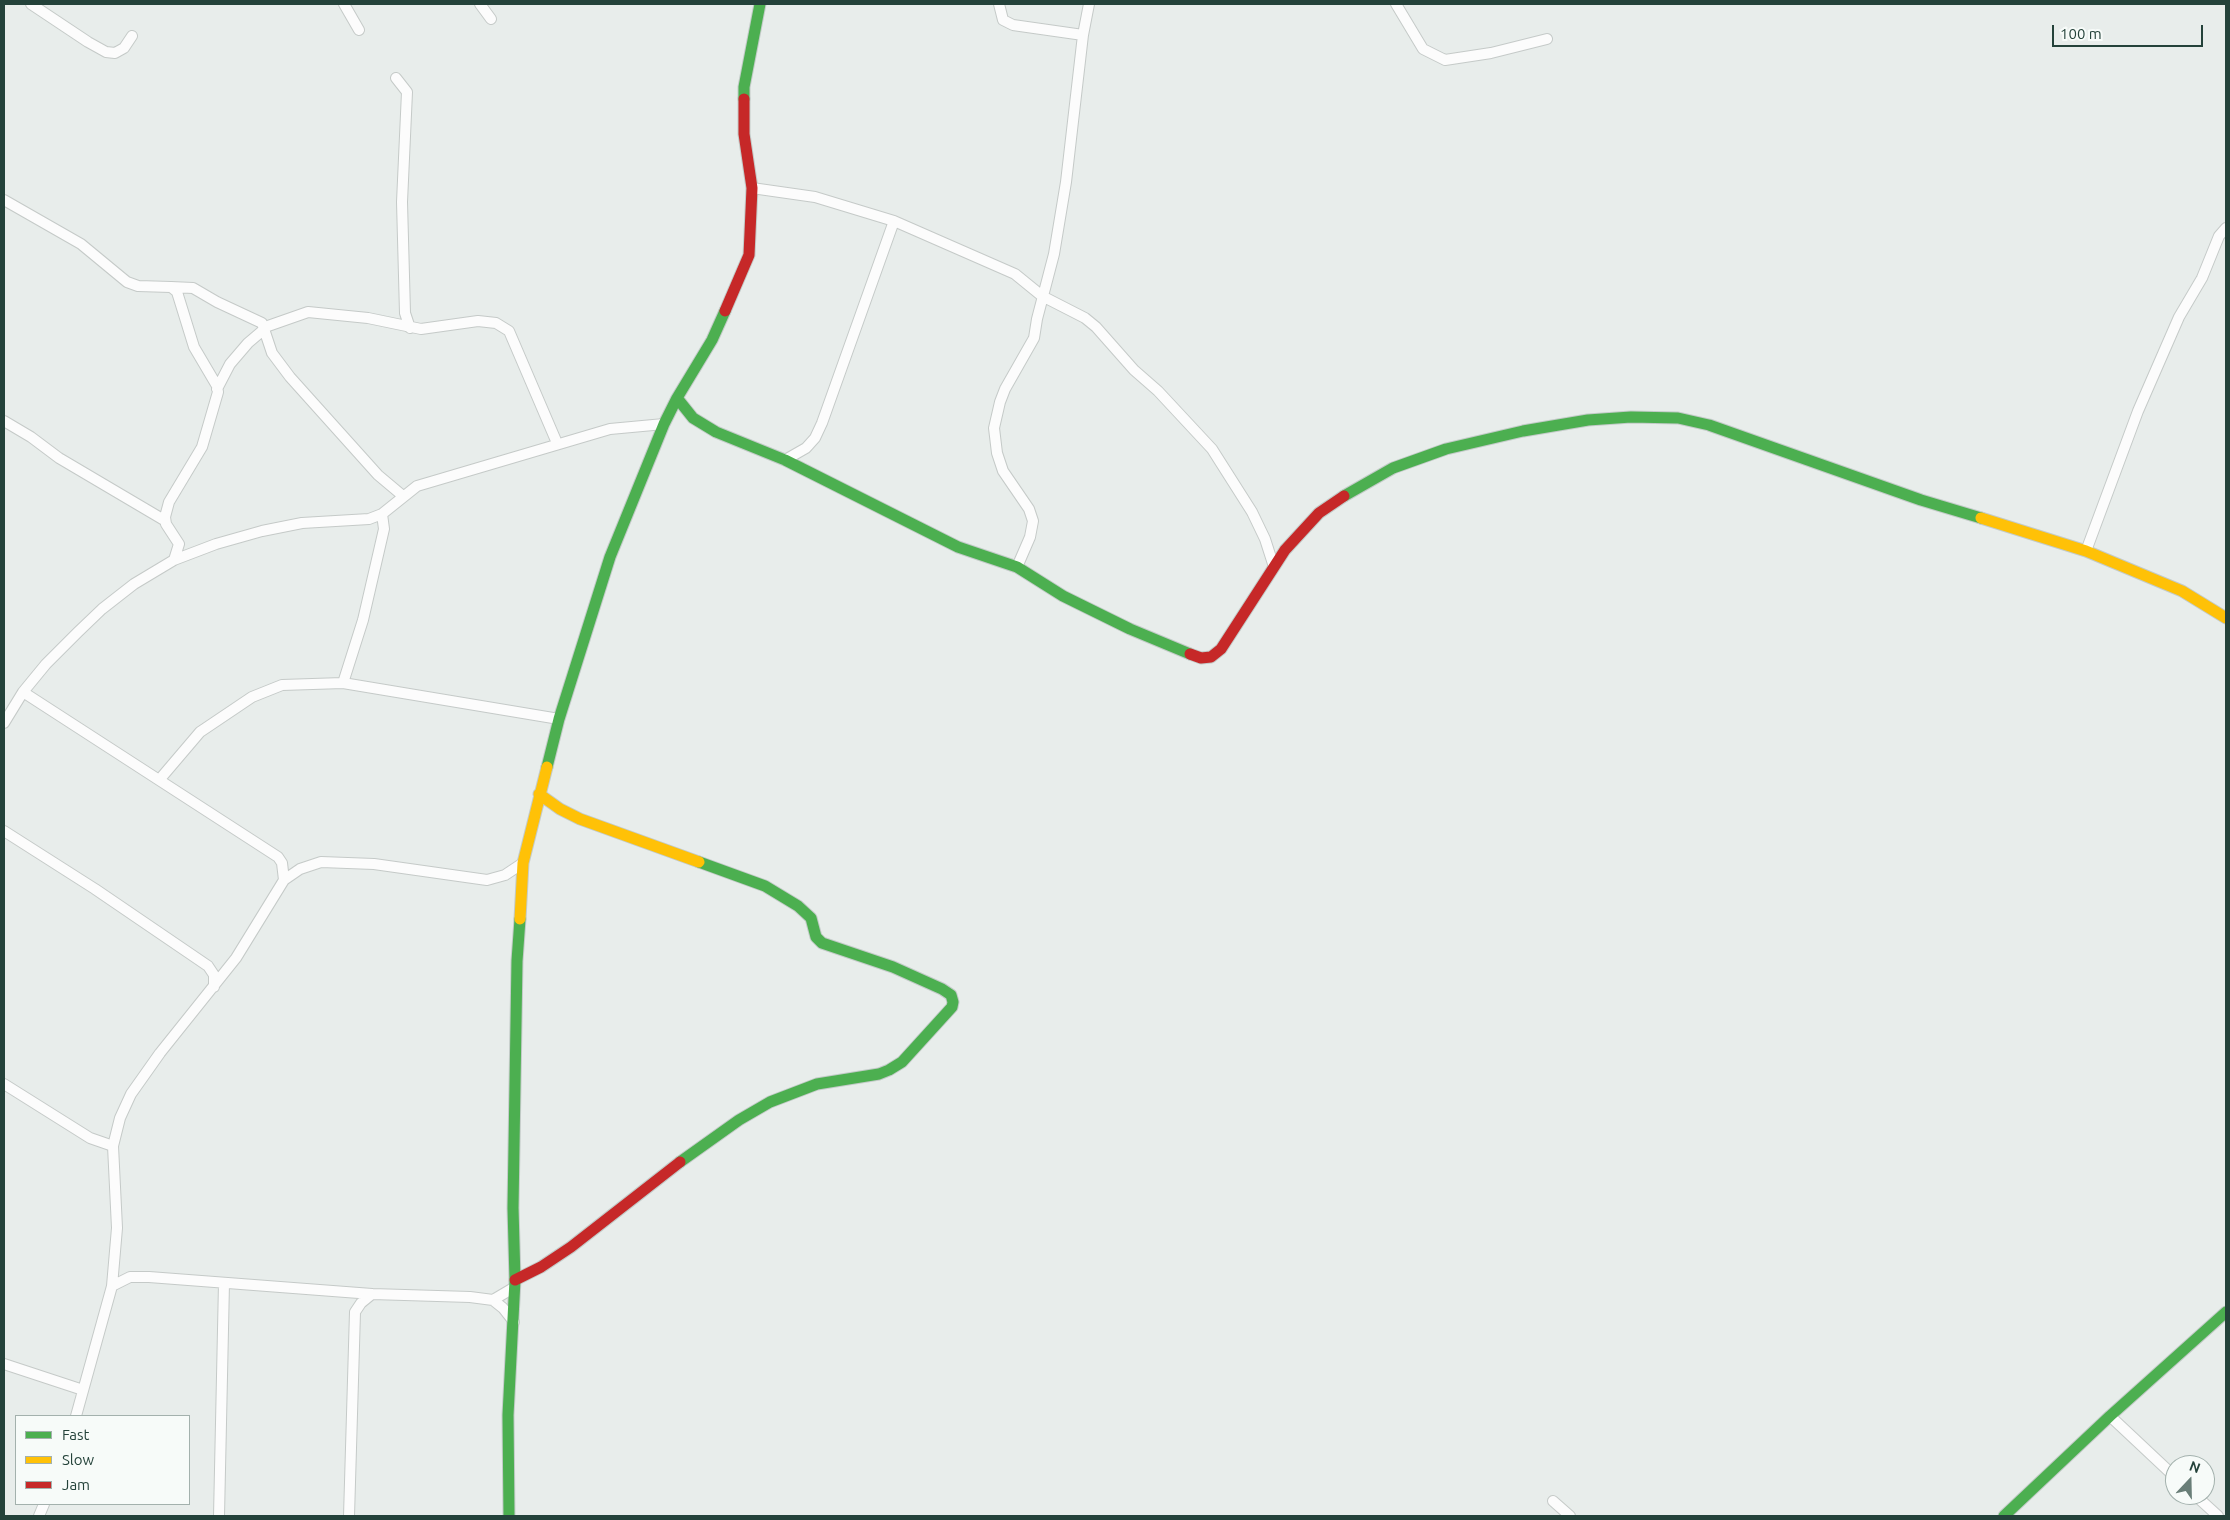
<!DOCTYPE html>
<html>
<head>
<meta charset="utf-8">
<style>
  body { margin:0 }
  #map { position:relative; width:2230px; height:1520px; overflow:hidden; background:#e8edeb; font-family:Ubuntu,sans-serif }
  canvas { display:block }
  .frame { position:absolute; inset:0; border:5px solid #24423a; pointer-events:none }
  .legend { position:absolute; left:15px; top:1415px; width:175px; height:90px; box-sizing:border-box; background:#f7fbf9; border:1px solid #a3b1ad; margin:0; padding:6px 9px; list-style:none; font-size:15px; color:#24423a }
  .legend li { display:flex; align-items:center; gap:10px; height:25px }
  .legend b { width:25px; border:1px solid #a3b1ad }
  .north { position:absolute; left:2165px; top:1455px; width:50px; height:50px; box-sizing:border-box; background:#f7fbf9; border:1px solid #a3b1ad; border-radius:50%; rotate:21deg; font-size:14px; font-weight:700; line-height:20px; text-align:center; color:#24423a }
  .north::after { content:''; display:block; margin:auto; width:18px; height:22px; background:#697e78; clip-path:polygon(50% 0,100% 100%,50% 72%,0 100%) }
  .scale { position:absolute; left:2052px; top:25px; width:151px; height:22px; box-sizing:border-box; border:2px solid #24423a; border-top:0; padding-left:6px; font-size:15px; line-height:18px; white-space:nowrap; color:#24423a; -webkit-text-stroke:4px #f7fbf9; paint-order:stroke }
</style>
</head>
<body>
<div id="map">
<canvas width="2230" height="1520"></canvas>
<div class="frame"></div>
<ul class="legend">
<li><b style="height:6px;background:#4caf50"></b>Fast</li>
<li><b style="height:6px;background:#ffc107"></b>Slow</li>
<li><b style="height:6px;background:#c62828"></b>Jam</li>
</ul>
<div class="north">N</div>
<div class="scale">100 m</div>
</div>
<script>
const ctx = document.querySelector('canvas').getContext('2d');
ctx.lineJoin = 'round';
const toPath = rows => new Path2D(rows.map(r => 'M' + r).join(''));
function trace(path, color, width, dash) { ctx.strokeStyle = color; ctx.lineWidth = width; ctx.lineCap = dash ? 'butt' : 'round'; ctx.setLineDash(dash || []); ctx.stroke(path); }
const street = toPath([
  [31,4,88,42,106,52,115,53,124,48,132,36],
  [344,4,359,30],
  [480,4,491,19],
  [999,4,1003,20,1013,25,1083,35],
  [1396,4,1423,49,1445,60,1491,53,1547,39],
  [396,78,407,92,402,202,405,313,410,328],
  [752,188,815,197,894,221,1015,274,1042,296,1085,318,1096,327,1134,370,1158,391,1212,449,1252,512,1265,539,1274,567],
  [4,200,81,244,127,282,138,286,171,287,177,292,194,347,217,386,218,392,202,447,169,502,165,517,166,524,179,544,174,560],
  [171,287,193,288,217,302,262,323,272,353,290,377,378,475,403,496],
  [217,389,230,364,248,343,268,326,308,312,368,318,421,329,478,321,496,323,509,331,557,443],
  [4,421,31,437,59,458,164,520],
  [785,460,806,448,815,438,822,423,894,221],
  [2086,551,2138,411,2179,317,2202,278,2219,236,2226,228],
  [1017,567,1030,537,1033,521,1029,509,1003,471,997,453,994,428,1000,402,1005,389,1034,338,1037,319,1054,254,1066,182,1083,35,1089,4],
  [343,683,363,620,384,529,382,514],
  [23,692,278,857,282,863,284,880],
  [4,723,23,692,46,664,78,632,102,609,134,584,174,560,216,544,262,531,302,523,369,519,382,514,417,486,434,481,610,429,664,424],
  [160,779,200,732,252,697,282,685,343,683,559,719],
  [4,831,95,889,208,966,214,975,214,987],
  [4,1084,90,1138,113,1146],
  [112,1286,130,1277,149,1277,372,1294,470,1297,493,1300,503,1308,514,1322],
  [493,1300,515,1287],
  [4,1364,83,1390],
  [76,1416,112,1286,117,1228,113,1146,120,1118,131,1094,160,1053,236,958,284,880,300,869,321,862,374,864,487,880,505,875,523,863],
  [2110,1416,2175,1477],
  [2195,1495,2218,1516],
  [1553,1501,1570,1516],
  [39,1516,44,1504],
  [219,1516,224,1283],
  [349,1516,355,1312,361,1303,372,1294]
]);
const fast = toPath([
  [744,99,744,87,760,4],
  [677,398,693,418,716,432,785,460,958,547,1017,567,1063,596,1130,629,1190,654],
  [1344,496,1393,468,1446,449,1523,431,1588,420,1631,417,1678,418,1709,425,1921,500,1981,518],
  [547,767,559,719,610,557,664,424,677,398,712,340,725,311],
  [680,1162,739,1120,770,1102,817,1084,879,1074,889,1070,902,1062,952,1007,953,1002,951,995,942,989,893,967,822,943,816,937,811,918,798,906,765,886,699,862],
  [509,1516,508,1415,515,1280,513,1208,517,961,520,919],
  [2004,1516,2110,1416,2226,1312]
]);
const slow = toPath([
  [1981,518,2086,551,2182,591,2226,618],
  [539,794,560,809,580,819,699,862],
  [520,919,523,863,547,767]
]);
const jam = toPath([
  [725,311,749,255,752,188,744,134,744,99],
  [1190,654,1201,658,1211,657,1221,649,1285,550,1319,513,1344,496],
  [515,1280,541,1267,571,1247,680,1162]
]);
trace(street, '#c5cac8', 12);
trace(fast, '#c3cbc8', 13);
trace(slow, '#c3cbc8', 13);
trace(jam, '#c3cbc8', 13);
trace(street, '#fcfcfc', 10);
trace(fast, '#4caf50', 11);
trace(slow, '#ffc107', 11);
trace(jam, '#c62828', 11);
</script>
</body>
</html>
